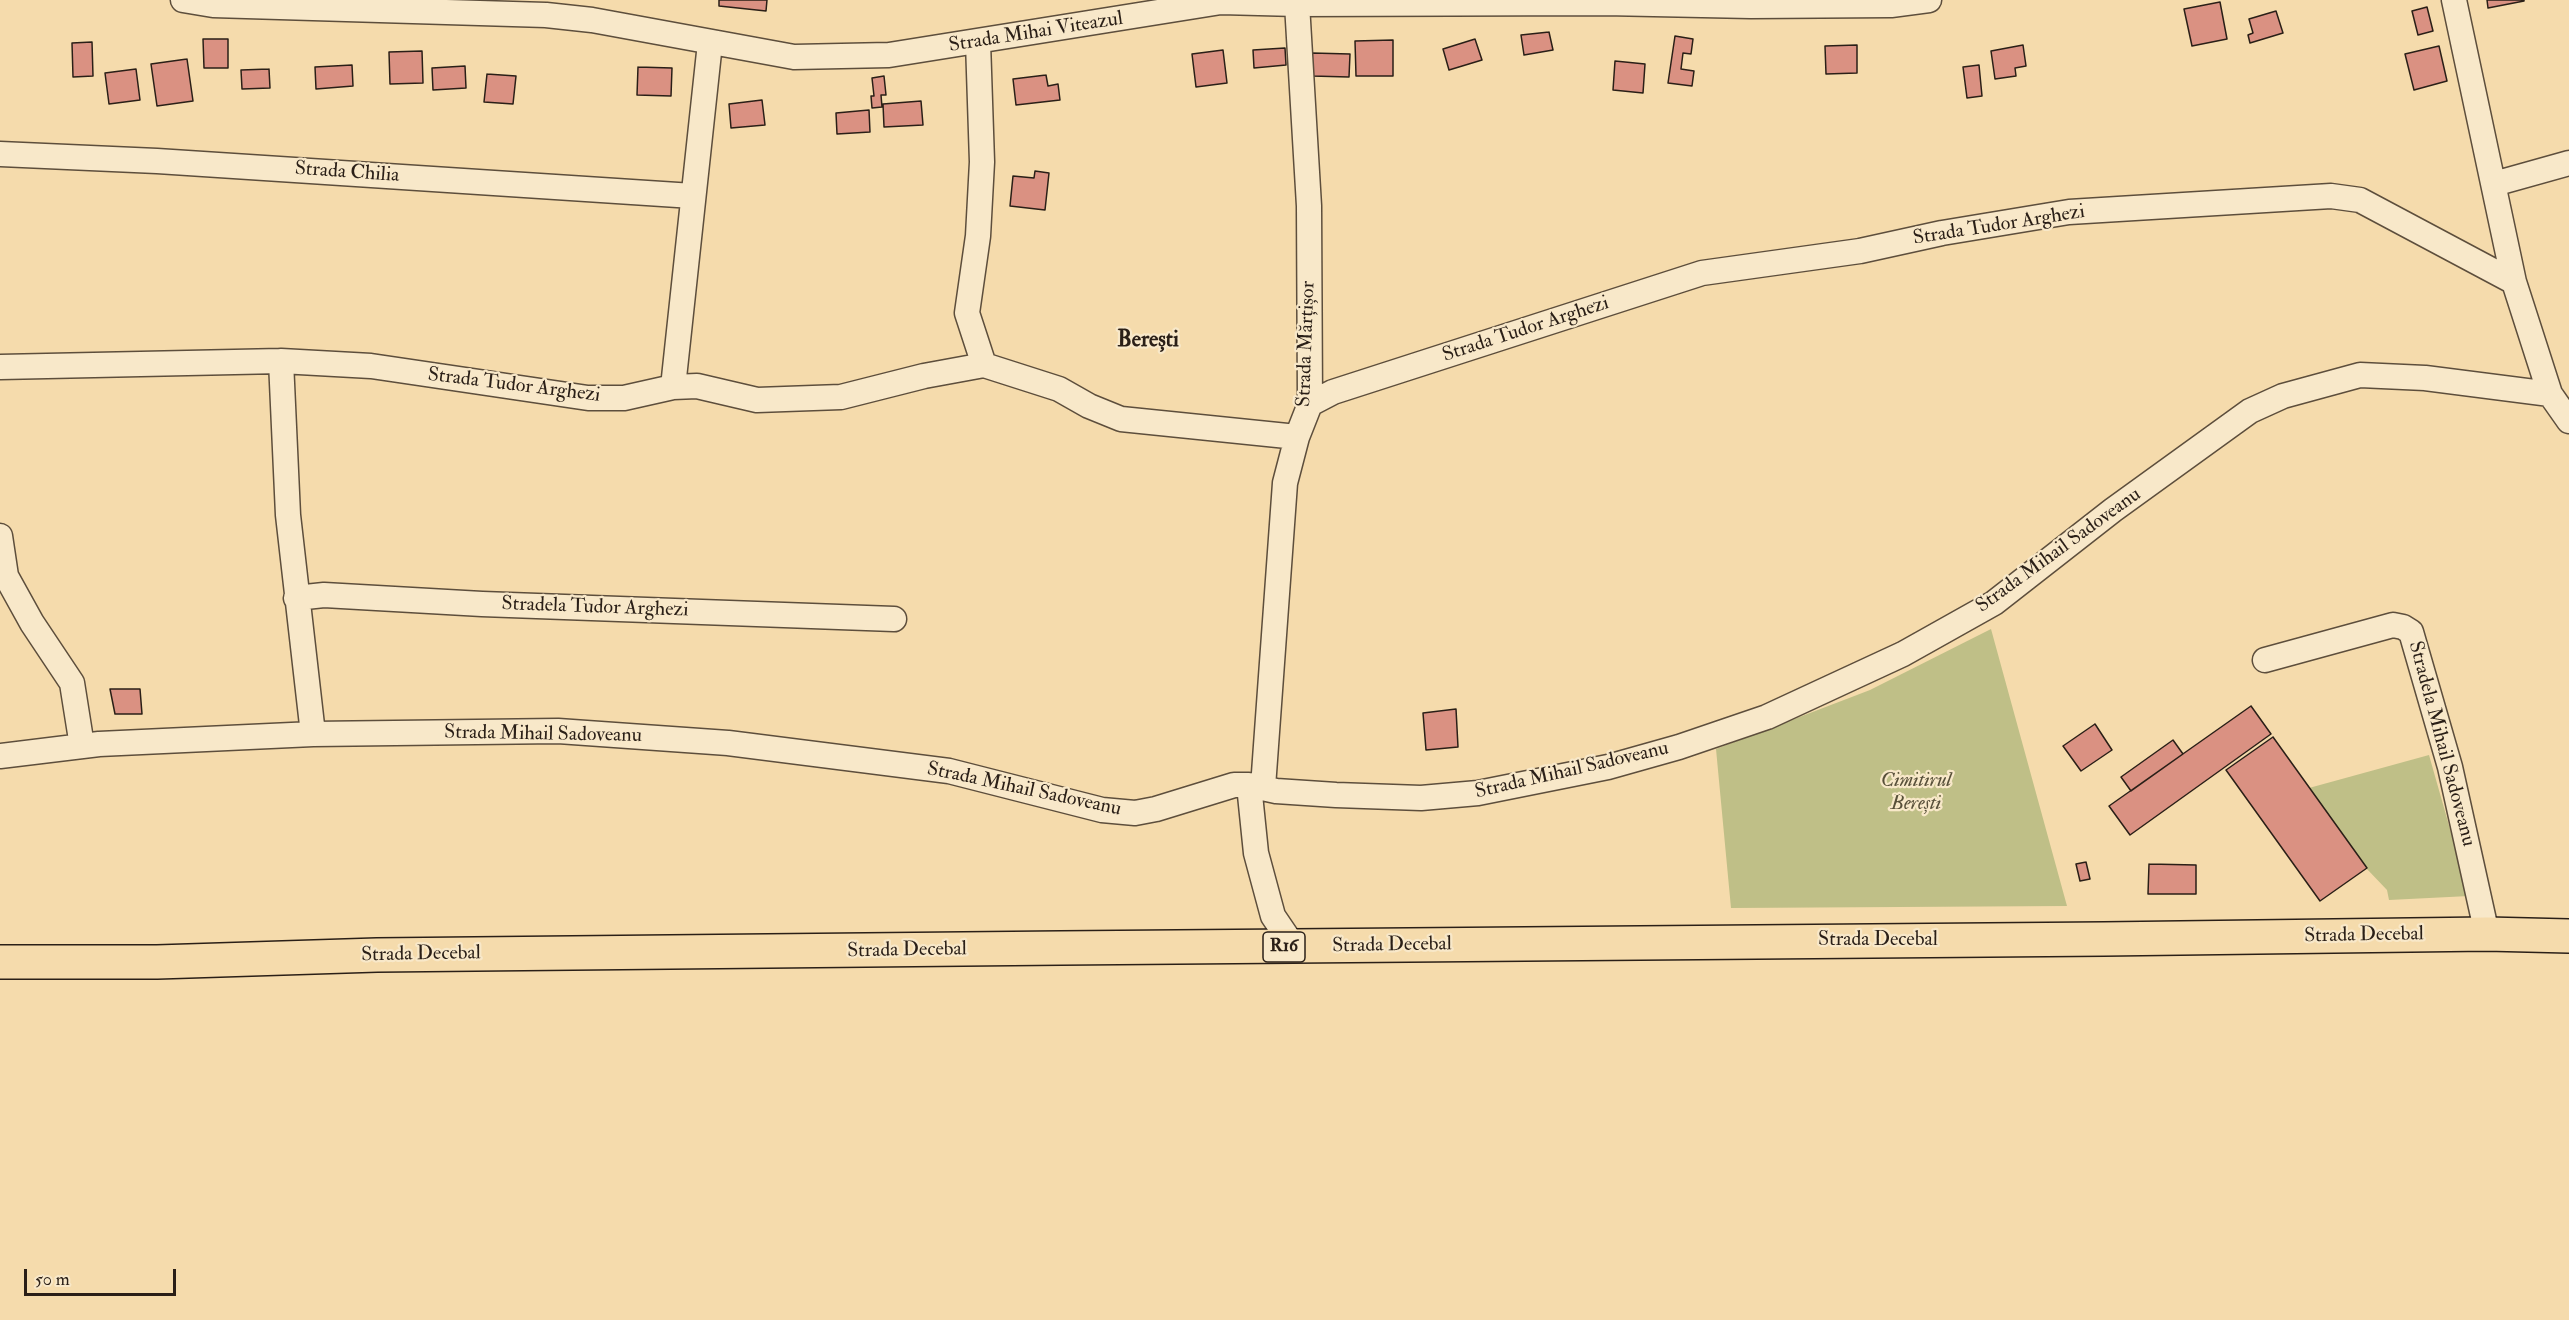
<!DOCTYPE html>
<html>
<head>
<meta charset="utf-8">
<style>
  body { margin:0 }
  #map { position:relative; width:2569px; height:1320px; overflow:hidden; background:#f5dbac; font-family:"IM FELL Double Pica",serif }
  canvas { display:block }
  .scale { position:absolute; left:24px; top:1269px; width:152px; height:27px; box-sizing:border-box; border:3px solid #2a1f17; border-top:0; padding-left:8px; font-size:18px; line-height:21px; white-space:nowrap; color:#2a1f17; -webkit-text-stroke:4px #f8e8c9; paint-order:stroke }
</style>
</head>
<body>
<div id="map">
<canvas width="2569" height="1320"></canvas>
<div class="scale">50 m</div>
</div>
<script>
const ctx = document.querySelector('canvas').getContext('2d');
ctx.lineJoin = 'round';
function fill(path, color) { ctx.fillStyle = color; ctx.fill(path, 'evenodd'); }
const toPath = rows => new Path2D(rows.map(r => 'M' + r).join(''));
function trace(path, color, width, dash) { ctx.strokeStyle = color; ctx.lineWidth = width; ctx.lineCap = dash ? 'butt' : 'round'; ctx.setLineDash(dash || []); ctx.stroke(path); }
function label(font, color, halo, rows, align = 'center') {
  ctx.font = font + ' "IM FELL Double Pica",serif'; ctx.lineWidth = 4.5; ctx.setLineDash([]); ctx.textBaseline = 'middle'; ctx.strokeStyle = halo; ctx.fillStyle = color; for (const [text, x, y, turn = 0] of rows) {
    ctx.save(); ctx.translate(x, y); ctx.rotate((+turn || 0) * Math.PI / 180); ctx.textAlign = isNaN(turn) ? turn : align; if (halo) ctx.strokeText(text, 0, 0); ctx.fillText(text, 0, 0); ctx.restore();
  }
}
fill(toPath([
  [1991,629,2067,906,1731,908,1716,749,1870,690],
  [2429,755,2469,896,2389,900,2387,890,2366,868,2309,788]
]), '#bfbf87');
const building = toPath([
  [719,0,767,0,766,11,719,6,719,0],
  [2487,0,2524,0,2524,1,2488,8,2487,0],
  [2220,2,2227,39,2192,46,2184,9,2220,2],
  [2427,7,2433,31,2418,35,2412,11,2427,7],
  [2276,11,2283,33,2250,43,2248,35,2253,33,2249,19,2276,11],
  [1549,32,1553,50,1524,55,1521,35,1549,32],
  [1675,36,1693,39,1691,54,1683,53,1681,69,1694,71,1692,86,1668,83,1675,36],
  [203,39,228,39,228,68,204,68,203,39],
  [1475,39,1482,60,1449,70,1443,49,1475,39],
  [1393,40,1393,76,1356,76,1355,41,1393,40],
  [92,42,93,76,73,77,72,43,92,42],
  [1857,45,1857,73,1826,74,1825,46,1857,45],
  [2023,45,2026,66,2015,68,2016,76,1995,79,1991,51,2023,45],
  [2439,46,2447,81,2414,90,2405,54,2439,46],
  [1285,48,1286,65,1254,68,1253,50,1285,48],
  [1223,50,1227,83,1196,87,1192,54,1223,50],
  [422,51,423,83,390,84,389,52,422,51],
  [1312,53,1350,54,1349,77,1312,76,1312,53],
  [187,59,193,101,157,106,151,64,187,59],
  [1615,61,1645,64,1643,93,1613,90,1615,61],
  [352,65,353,86,316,89,315,67,352,65],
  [1979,65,1982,96,1967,98,1963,67,1979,65],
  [465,66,466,88,433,90,432,68,465,66],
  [638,67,672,68,671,96,637,95,638,67],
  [136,69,140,100,109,104,105,73,136,69],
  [269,69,270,88,242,89,241,70,269,69],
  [487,74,516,76,513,104,484,102,487,74],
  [1046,75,1048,86,1058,84,1060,100,1016,105,1013,79,1046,75],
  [884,76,886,95,881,95,882,107,872,108,871,96,874,96,872,78,884,76],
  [762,100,765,125,731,128,729,104,762,100],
  [921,101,923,125,884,127,883,104,921,101],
  [869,110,870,132,837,134,836,113,869,110],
  [1035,171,1049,173,1045,210,1010,206,1013,176,1034,178,1035,171],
  [110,689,140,689,142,714,115,714,110,689],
  [2251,706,2271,734,2130,835,2109,806,2251,706],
  [1456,709,1458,747,1426,750,1423,713,1456,709],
  [2095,724,2112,750,2081,771,2063,746,2095,724],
  [2273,737,2367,868,2320,901,2226,770,2273,737],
  [2173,740,2183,754,2131,791,2121,777,2173,740],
  [2086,862,2090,879,2080,881,2076,864,2086,862],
  [2149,864,2196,865,2196,894,2148,894,2149,864]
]);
fill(building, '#da9182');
trace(building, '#2a1f17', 1.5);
const street = toPath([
  [183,0,213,5,546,15,592,20,794,57,889,55,1221,2,1297,4,1605,3,1751,6,1891,5,1929,0],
  [2454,0,2514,282,2550,394,2569,421],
  [978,42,982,162,978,236,967,313,984,365],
  [0,154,157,161,693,196],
  [2494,184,2569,163],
  [281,361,288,515,313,734],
  [0,367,281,361,371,366,588,398,624,398,673,387,697,386,757,400,841,397,924,376,984,365,1059,389,1089,406,1121,419,1297,437],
  [673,387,710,43],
  [1310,404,1333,392,1702,273,1860,251,1942,233,2069,212,2331,196,2360,200,2514,282],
  [0,536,6,576,32,623,72,683,82,746],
  [296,598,324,595,482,604,894,619],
  [2265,660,2393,625,2403,627,2411,632,2450,767,2487,934],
  [0,756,99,744,313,734,558,731,728,743,949,771,1102,810,1135,813,1156,809,1234,785,1249,785,1276,791,1336,795,1421,798,1478,793,1608,767,1679,747,1767,717,1903,654,1994,603,2113,510,2250,411,2283,396,2360,375,2425,378,2550,394],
  [1249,785,1256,853,1273,916,1294,947],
  [1263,787,1285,483,1297,437,1310,404,1309,206,1297,4]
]);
const primary = toPath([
  [0,962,157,962,377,955,1061,948,2104,939,2487,934,2569,936]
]);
trace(street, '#5d4e3c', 27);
trace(primary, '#2a1f17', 36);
trace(street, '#f8e8c9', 24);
trace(primary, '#f5dbac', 33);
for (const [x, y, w] of [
  [1284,947,42]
]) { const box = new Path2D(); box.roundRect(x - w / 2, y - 15, w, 30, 4.5); ctx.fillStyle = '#f8e8c9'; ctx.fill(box); trace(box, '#2a1f17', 1.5); }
label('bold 18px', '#2a1f17', null, [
  ["R16",1284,947]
]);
label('20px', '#2a1f17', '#f8e8c9', [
  ["Strada Mihai Viteazul",1036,33,-9],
  ["Strada Chilia",347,173,4],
  ["Strada Tudor Arghezi",1999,226,-9],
  ["Strada Tudor Arghezi",1526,330,-18],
  ["Strada Mărțișor",1307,344,-88],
  ["Strada Tudor Arghezi",514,386,7],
  ["Strada Mihail Sadoveanu",2059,551,-36],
  ["Stradela Tudor Arghezi",595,608,2],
  ["Strada Mihail Sadoveanu",543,735,1],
  ["Stradela Mihail Sadoveanu",2441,744,75],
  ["Strada Mihail Sadoveanu",1572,771,-13],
  ["Strada Mihail Sadoveanu",1024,790,12],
  ["Strada Decebal",2364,936,-1],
  ["Strada Decebal",1878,941],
  ["Strada Decebal",1392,946,-1],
  ["Strada Decebal",907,951,-1],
  ["Strada Decebal",421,955,-1]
]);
label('italic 20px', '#574f39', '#f8e8c9', [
  ["Cimitirul",1916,782],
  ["Berești",1916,805]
]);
label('bold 22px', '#2a1f17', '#f8e8c9', [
  ["Berești",1148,341]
]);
</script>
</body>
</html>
